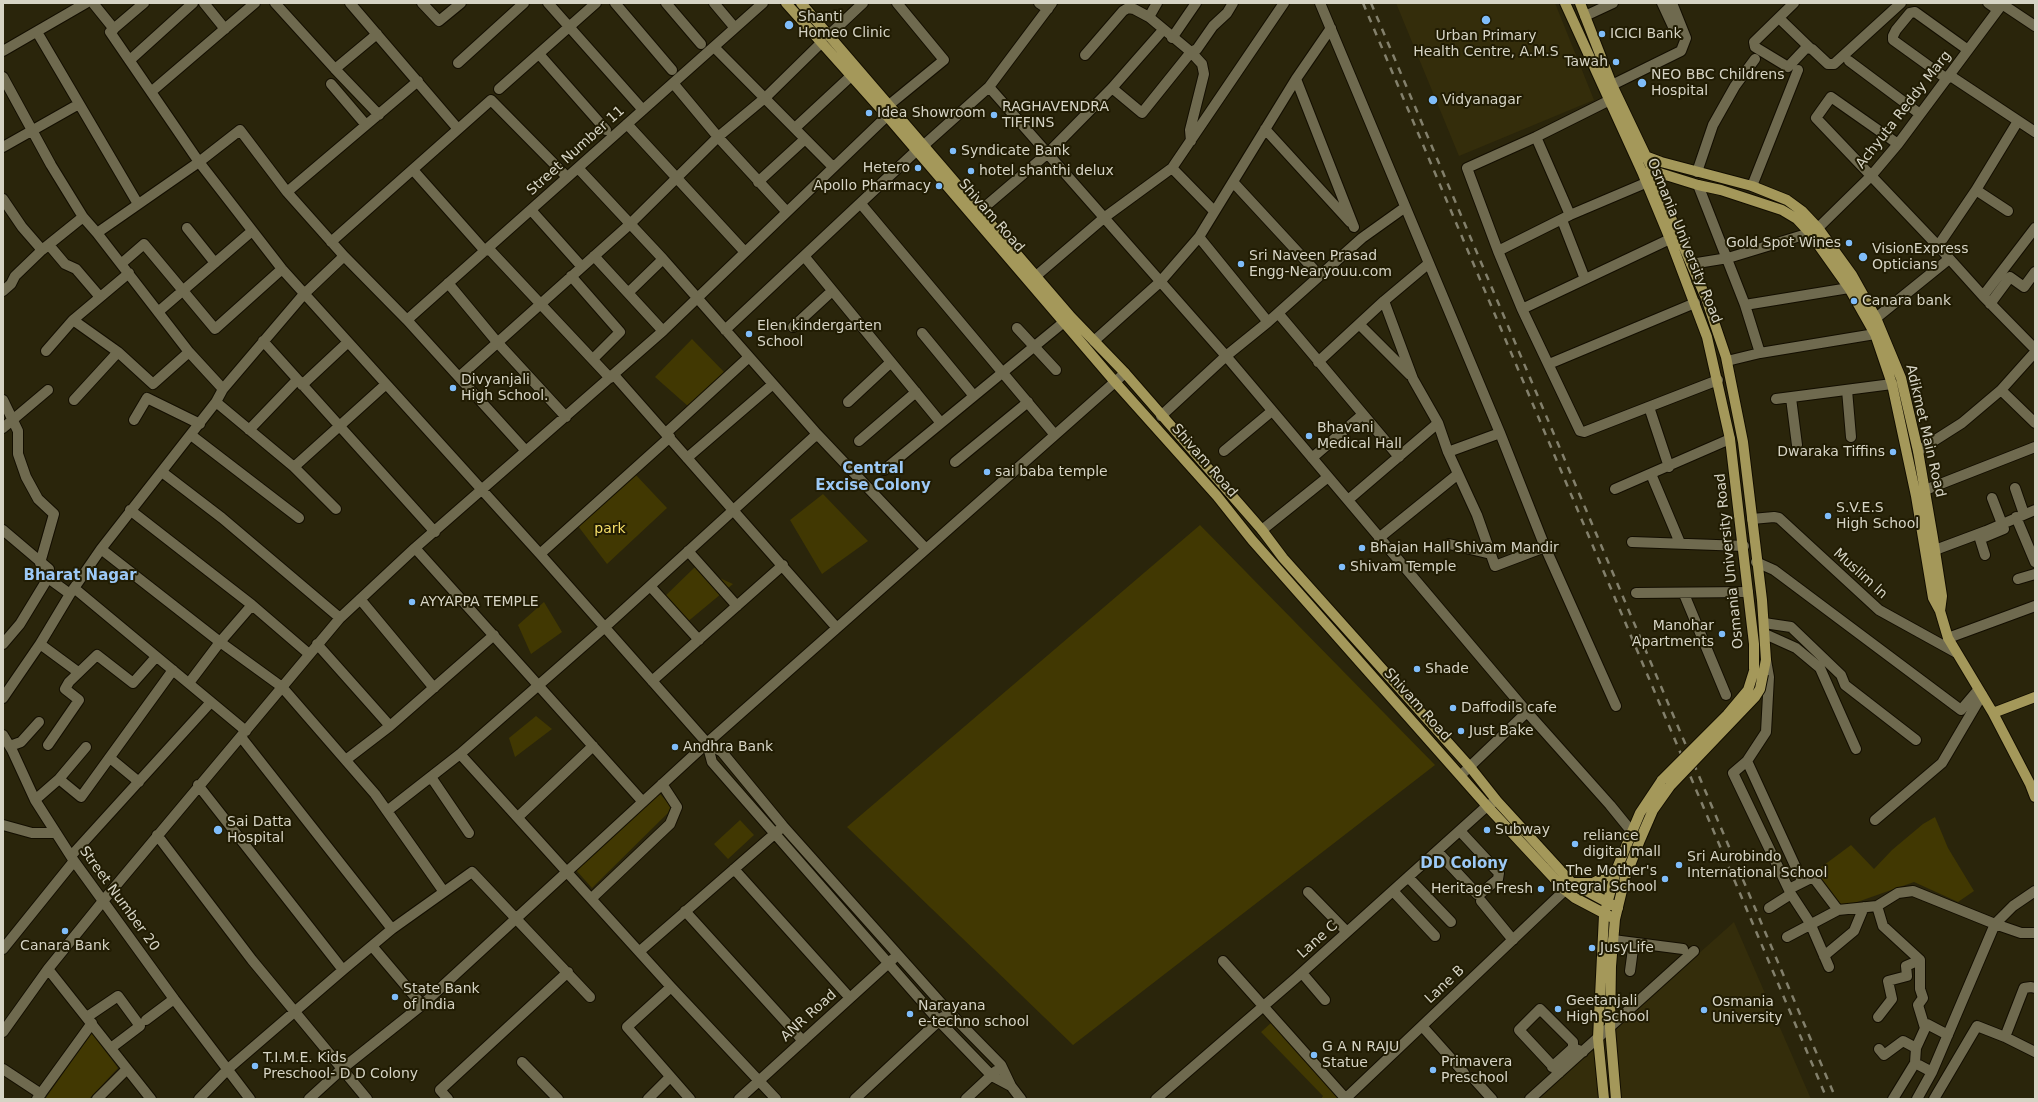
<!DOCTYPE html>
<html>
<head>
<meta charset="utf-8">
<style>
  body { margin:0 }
  #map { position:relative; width:2038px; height:1102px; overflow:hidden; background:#2a250b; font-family:"DejaVu Sans",sans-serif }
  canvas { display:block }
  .frame { position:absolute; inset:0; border:4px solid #d6d4c5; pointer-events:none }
</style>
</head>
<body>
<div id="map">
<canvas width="2038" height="1102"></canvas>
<div class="frame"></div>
</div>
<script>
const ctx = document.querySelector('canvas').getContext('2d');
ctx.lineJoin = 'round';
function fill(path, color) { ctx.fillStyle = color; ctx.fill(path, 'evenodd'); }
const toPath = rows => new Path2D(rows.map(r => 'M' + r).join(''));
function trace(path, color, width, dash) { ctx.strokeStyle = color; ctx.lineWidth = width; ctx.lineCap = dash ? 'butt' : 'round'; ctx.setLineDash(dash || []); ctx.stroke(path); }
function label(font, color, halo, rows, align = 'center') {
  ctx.font = font + ' "DejaVu Sans",sans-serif'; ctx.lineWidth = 4; ctx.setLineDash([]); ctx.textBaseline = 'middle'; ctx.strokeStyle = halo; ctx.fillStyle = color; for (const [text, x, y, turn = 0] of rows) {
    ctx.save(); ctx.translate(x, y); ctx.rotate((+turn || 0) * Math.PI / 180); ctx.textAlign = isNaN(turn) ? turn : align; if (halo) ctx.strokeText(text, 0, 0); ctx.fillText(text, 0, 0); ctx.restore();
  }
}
fill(toPath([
  [1396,3,1555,3,1594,100,1459,156],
  [1734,922,1811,1099,1536,1099]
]), '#342d0b');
fill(toPath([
  [692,339,725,373,689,407,655,377],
  [635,474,667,508,607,564,578,526],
  [823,494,868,541,822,574,790,520],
  [1200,525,1435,765,1073,1045,847,827],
  [695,567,733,584,680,628,660,601],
  [544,602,562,632,531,654,518,625],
  [536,716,552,729,515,757,509,738],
  [659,793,671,806,668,813,592,888,575,869],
  [1935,817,1948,848,1974,891,1958,902,1914,882,1843,907,1816,871,1851,845,1874,869,1892,850,1923,824],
  [740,820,754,835,728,859,714,844],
  [1271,1023,1340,1097,1337,1099,1321,1099,1323,1096,1261,1032],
  [92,1033,118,1068,89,1099,45,1099]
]), '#413802');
const minor = toPath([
  [93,3,114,29],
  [144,3,110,32,199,162,282,269,540,554,707,743,722,752,783,826,949,1012,1001,1065,1011,1086,1021,1099],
  [204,3,225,29],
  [275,3,335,69],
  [350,3,458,129],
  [422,3,439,21,461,3],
  [548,3,643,110],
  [615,3,672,70],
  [666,3,701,44],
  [714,3,735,28],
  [1039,3,1048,9],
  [1320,3,1500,433,1545,547,1616,706],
  [1662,3,1675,31],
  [1794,3,1754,42,1755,47,1788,67,1806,48,1812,49,1828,64,1834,64,1901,3],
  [1988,3,1998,10],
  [2002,4,2035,26],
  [1585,16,1613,3],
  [1149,17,1157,3],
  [1779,18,1810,48],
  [37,32,138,204],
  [377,34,335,69,379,115],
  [828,36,863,3],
  [1172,38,1196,3],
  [714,47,833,167],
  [3,51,86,3],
  [539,54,606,130],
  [1085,55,1123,11,1128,8,1134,9,1149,17,1191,52,1202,64,1204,74,1190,130,1191,141],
  [130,60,193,3],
  [1849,61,1920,114],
  [458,63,524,3],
  [1949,75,2035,132],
  [3,77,51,165,83,217,97,233,189,352,223,389],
  [1296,79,1354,227],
  [1947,79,1893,40,1893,36,1896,30,1910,13,1915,12,1968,50],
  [673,83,718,137,786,211],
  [331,84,366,125],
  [1612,85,1681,51,1686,38,1672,3],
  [989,87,1226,356,1527,712,1610,805,1632,832],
  [1112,88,1142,113,1191,52,1197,49,1213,26,1227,13,1233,3],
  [499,89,596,3],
  [151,92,255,3],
  [1608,101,1536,137,1467,168,1498,251,1522,309,1580,431,1584,432,1718,380],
  [889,105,944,60,897,3],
  [627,124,744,251],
  [795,128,851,76],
  [1265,129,1350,222],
  [1536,137,1570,215],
  [1898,144,1831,97,1816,118,1938,246,1983,296,2035,349],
  [923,146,989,87,1052,3],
  [3,147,79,104],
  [578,168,663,259,817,434,926,549],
  [1172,168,1214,211],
  [414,171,485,251],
  [1697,172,1713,125,1735,86,1755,59],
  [758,182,805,139],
  [1233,182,1319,275],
  [1698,185,1745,305,1760,353],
  [1752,186,1798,70],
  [1976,190,2008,211],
  [287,192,418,81],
  [3,199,22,227,42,250],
  [861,204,1055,435],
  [531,210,582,267],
  [980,211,1048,153,1112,88,1163,30],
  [1562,220,1585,279],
  [187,228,215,263],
  [1818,228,1871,176,1898,144,2003,3],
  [97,233,199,162,240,130,287,192,344,256,407,320,526,451],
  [1199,237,1268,322],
  [331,242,491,100,567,177],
  [49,245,65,264,76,269,100,297],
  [1938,246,1976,190,2018,121],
  [488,248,610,378],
  [1498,251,1570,215,1655,179],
  [594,256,663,331],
  [804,256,941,423],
  [121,264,144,244,215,329,282,269],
  [1691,264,1728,258,1810,233],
  [129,273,73,320,118,352,153,384,189,352],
  [571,276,620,332,593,359],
  [1036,276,1105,217,1172,168,1284,3],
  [448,283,497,342,566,417],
  [3,291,11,284,15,276,42,250,83,217],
  [628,293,663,259],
  [1983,296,2035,228],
  [1384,301,1413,379,1438,423,1448,452,1477,515,1495,566,1545,547],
  [1990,304,2010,277,2024,287,2035,272],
  [1745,305,1849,288],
  [1522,309,1670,239],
  [158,312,252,231],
  [1278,313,1399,457],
  [1876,318,1949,259],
  [407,320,763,3],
  [1359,324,1410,375],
  [793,327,832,291],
  [1017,328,1056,370],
  [725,330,916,151],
  [922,333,974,396],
  [263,341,435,532],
  [1094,341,1160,282,1199,237,1296,79,1331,28],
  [46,351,73,320],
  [1727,361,1760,353,1875,334],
  [1318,362,1384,301,1428,264],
  [1549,364,1695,303],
  [614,375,836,627],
  [459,377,629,225,718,137,766,97,821,43],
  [302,385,347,343],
  [1847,390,1851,437],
  [2001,390,2035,423],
  [1791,398,1797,445],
  [1776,399,1892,384],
  [3,400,18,431,18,454,26,477,38,499,54,514,40,563],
  [74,400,118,352],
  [216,402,294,467,336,509],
  [848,402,891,362],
  [1649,407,1669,467],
  [1161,416,1226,356,1268,322,1362,238,1404,208],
  [134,420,147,398,200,424],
  [3,428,48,390],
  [249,430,297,380],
  [666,433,749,357],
  [191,435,299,518],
  [859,441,916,392],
  [1224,451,1272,411],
  [1918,451,1962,423,2001,390,2035,352],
  [1448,452,1500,433],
  [687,458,773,384],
  [1312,458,1362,415],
  [955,462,1028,402],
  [294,467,385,385],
  [884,470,1064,322],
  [162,472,222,518,340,618],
  [1651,474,1680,543],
  [2015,488,2024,514],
  [1615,489,1730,439],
  [1925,490,2035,447],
  [1348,500,1438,423],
  [130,510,252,605,309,654],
  [2016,517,2035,562],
  [1752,519,1774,517,1779,518,1879,610,1955,652],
  [3,530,49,569,48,578,70,594],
  [1262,530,1328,477],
  [1379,538,1458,474],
  [1632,542,1744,546],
  [1449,544,1491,554],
  [415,548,643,802],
  [101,549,220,642,282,687,375,794,444,892],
  [1935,550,1986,531,2035,510],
  [688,551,737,606],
  [540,554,670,437],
  [1985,555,1980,539,2004,529,1992,498],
  [1756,562,1774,570,1961,710,1978,690],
  [2018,579,2035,574],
  [650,586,699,640],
  [74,588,246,731],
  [1636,593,1748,592],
  [1684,594,1726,695],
  [360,599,434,688],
  [1764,623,1791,627,1841,675,1845,685,1916,740],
  [1765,634,1796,648,1820,668,1856,749],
  [1948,638,2035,606],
  [3,644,20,624,48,578],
  [40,644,78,672],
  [317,644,390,726],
  [1766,660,1769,677,1766,732,1747,761,1733,773,1791,894,1810,923,1829,967],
  [652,681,783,565],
  [189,683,220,642,252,605],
  [3,698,40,644,70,594,101,549,216,402,223,389,304,294,344,256],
  [3,735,12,750,35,800,74,861,174,999,250,1099],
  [241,737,392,929],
  [707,743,712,762,939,1021,992,1076,1011,1086],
  [48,745,79,700,65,689,69,682,97,655,133,683,156,657],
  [10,746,21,742,39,722],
  [460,754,671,987,776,1099],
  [110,758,139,782],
  [347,759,390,726,494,635],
  [1747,761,1802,881],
  [1461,775,1527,712],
  [431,777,469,833],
  [59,779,81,797,173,670],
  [198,785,343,970],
  [35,800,59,779,86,747],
  [387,811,460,754,605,627,817,434],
  [518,817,593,746],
  [1875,820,1942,763,1982,695],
  [3,825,32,833,56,833],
  [157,835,252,960,367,1099],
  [1437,851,1477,894,1480,894,1498,879,1499,873,1460,831],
  [71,856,211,702],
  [734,869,850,998],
  [1408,877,1451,922],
  [1789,889,1813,877,1838,910],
  [1393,891,1435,936],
  [1308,892,1347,932],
  [592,898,670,824,677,807,662,784],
  [1481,901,1513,940],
  [1877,906,1883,926,1920,960,1920,989,1923,998,1918,1005,1925,1028],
  [1769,908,1791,894],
  [685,911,803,1041],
  [1787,937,1838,910,1877,906,1898,893,1913,891,1995,924,2021,933,2035,933],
  [1613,940,1683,949],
  [372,946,422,1005],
  [3,949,74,861],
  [640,951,779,830],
  [1824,956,1854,931,1864,907],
  [1223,961,1346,1099],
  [48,969,151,1099],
  [1630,971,1633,949],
  [1302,973,1325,1000],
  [671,987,627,1027,690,1099],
  [2035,988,2031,987,2024,988,2005,1037,2035,1052],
  [87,1017,118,996,140,1026,111,1048],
  [1878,1017,1892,999,1888,981,1907,976,1906,966,1920,960],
  [146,1020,174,999],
  [1422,1026,1464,1073],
  [3,1032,48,969,103,901,340,618,415,548,663,331,887,116],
  [1879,1049,1884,1055,1903,1041,1916,1048],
  [522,1062,558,1099],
  [1915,1063,1932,1072],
  [1552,1067,1573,1048],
  [3,1069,41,1094],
  [1559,1073,1519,1030,1540,1009,1573,1042,1573,1048,1583,1052],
  [1473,1078,1492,1099],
  [37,1099,92,1023],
  [97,1099,127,1069],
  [199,1099,228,1069,343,970,392,929,472,872,590,997],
  [309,1099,343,1068,422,1005,707,743,1125,373],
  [448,1099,440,1090,568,972],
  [648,1099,670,1077],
  [739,1099,893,959],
  [855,1099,943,1017],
  [966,1099,996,1071],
  [1156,1099,1296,978,1487,806,1494,802],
  [1345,1099,1565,890],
  [1530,1099,1694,951],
  [1893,1099,1915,1063,1916,1048,1927,1024,1948,1035],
  [1917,1099,1932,1072,1995,924,2013,906,2035,891],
  [1934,1099,1977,1026,2005,1037]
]);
const major = toPath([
  [786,3,887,116,1115,382,1217,496,1252,540,1487,806,1565,890,1575,898,1615,919],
  [801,3,1071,317,1125,373,1262,530,1283,558,1470,767,1497,801,1572,883,1618,908],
  [1565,3,1643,174,1670,239,1707,337,1730,439,1754,644,1754,671],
  [1580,3,1612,85,1653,171,1661,195,1706,298,1726,357,1743,442,1762,600,1766,660,1763,674],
  [1642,157,1645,156,1661,162,1752,186,1787,200,1802,211,1818,228,1852,275,1876,318,1901,378,1918,451,1933,538,1942,596,1940,611],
  [1643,174,1653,171,1698,185,1721,190,1782,210,1797,219,1810,233,1849,288,1875,334,1892,384,1916,496,1933,598,1940,611,1948,638,1993,713,2030,784,2035,797],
  [1993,713,2035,697],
  [1572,883,1593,883,1616,871],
  [1604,1099,1598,1038,1604,915,1616,871,1629,839,1640,813,1662,780],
  [1616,1099,1610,1028,1611,966,1615,919,1625,878,1640,840,1653,810,1670,786]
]);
trace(minor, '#130e00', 12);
trace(major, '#130e00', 12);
trace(minor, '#6f6a4f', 10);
trace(major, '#a4985a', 10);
trace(toPath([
  [1363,3,1827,1099],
  [1371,3,1836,1099]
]), '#83806c', 2.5, [7, 7]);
const majorBridge = toPath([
  [1662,780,1727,715,1748,690,1754,671],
  [1670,786,1755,697,1760,689,1763,674]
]);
trace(majorBridge, '#130e00', 12, []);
trace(majorBridge, '#a4985a', 10);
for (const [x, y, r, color] of [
  [1486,20,5,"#7fbdfa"],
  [789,25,5,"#7fbdfa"],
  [1602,34,4,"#7fbdfa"],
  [1616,62,4,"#7fbdfa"],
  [1642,83,5,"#7fbdfa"],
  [1433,100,5,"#7fbdfa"],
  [869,113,4,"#7fbdfa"],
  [994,115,4,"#7fbdfa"],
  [953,151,4,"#7fbdfa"],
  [918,168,4,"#7fbdfa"],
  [971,171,4,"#7fbdfa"],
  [939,186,4,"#7fbdfa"],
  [1849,243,4,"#7fbdfa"],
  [1863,257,5,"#7fbdfa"],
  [1241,264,4,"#7fbdfa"],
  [1854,301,4,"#7fbdfa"],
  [749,334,4,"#7fbdfa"],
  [453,388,4,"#7fbdfa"],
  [1309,436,4,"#7fbdfa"],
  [1893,452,4,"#7fbdfa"],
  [987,472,4,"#7fbdfa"],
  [1828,516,4,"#7fbdfa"],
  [1362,548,4,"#7fbdfa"],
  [1342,567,4,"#7fbdfa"],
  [412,602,4,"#7fbdfa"],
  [1722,634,4,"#7fbdfa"],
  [1417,669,4,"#7fbdfa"],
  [1453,708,4,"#7fbdfa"],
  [1461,731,4,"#7fbdfa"],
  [675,747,4,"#7fbdfa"],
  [218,830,5,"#7fbdfa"],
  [1487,830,4,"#7fbdfa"],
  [1575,844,4,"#7fbdfa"],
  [1679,865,4,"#7fbdfa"],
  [1665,879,4,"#7fbdfa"],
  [1541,889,4,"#7fbdfa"],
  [65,931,4,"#7fbdfa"],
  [1592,948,4,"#7fbdfa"],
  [395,997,4,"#7fbdfa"],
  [1558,1009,4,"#7fbdfa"],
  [1704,1010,4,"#7fbdfa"],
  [910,1014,4,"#7fbdfa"],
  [1314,1055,4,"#7fbdfa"],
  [255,1066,4,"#7fbdfa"],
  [1433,1070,4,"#7fbdfa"]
]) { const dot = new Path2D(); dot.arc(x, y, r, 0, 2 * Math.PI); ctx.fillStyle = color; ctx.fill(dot); trace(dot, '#211c03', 1.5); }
label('14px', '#d6d4c5', '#211c03', [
  ["Shanti",798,17],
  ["Homeo Clinic",798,33],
  ["ICICI Bank",1610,34],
  ["Urban Primary",1486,36,"center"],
  ["Health Centre, A.M.S",1486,52,"center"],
  ["Tawah",1608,62,"right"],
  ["NEO BBC Childrens",1651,75],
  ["Hospital",1651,91],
  ["Vidyanagar",1442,100],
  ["RAGHAVENDRA",1002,107],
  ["TIFFINS",1002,123],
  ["Idea Showroom",877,113],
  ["Syndicate Bank",961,151],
  ["Hetero",910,168,"right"],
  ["hotel shanthi delux",979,171],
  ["Apollo Pharmacy",931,186,"right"],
  ["Gold Spot Wines",1841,243,"right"],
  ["VisionExpress",1872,249],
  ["Opticians",1872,265],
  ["Sri Naveen Prasad",1249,256],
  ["Engg-Nearyouu.com",1249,272],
  ["Canara bank",1862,301],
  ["Elen kindergarten",757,326],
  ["School",757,342],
  ["Divyanjali",461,380],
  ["High School.",461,396],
  ["Bhavani",1317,428],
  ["Medical Hall",1317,444],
  ["Dwaraka Tiffins",1885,452,"right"],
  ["sai baba temple",995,472],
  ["S.V.E.S",1836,508],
  ["High School",1836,524],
  ["Bhajan Hall Shivam Mandir",1370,548],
  ["Shivam Temple",1350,567],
  ["AYYAPPA TEMPLE",420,602],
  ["Manohar",1714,626,"right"],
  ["Apartments",1714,642,"right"],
  ["Shade",1425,669],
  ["Daffodils cafe",1461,708],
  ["Just Bake",1469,731],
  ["Andhra Bank",683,747],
  ["Sai Datta",227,822],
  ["Hospital",227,838],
  ["Subway",1495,830],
  ["reliance",1583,836],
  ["digital mall",1583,852],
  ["Sri Aurobindo",1687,857],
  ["International School",1687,873],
  ["The Mother's",1657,871,"right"],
  ["Integral School",1657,887,"right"],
  ["Heritage Fresh",1533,889,"right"],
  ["Canara Bank",65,946,"center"],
  ["JusyLife",1600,948],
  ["State Bank",403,989],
  ["of India",403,1005],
  ["Geetanjali",1566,1001],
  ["High School",1566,1017],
  ["Osmania",1712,1002],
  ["University",1712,1018],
  ["Narayana",918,1006],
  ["e-techno school",918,1022],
  ["G A N RAJU",1322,1047],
  ["Statue",1322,1063],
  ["T.I.M.E. Kids",263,1058],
  ["Preschool- D D Colony",263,1074],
  ["Primavera",1441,1062],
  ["Preschool",1441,1078]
], 'left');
label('14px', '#d6d4c5', '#211c03', [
  ["Achyuta Reddy Marg",1904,110,-52],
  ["Street Number 11",576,151,-42],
  ["Shivam Road",991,216,49],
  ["Osmania University Road",1684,241,68],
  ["Adikmet Main Road",1925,431,77],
  ["Shivam Road",1204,461,49],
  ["Osmania University Road",1730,561,-96],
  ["Muslim ln",1860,574,42],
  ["Shivam Road",1417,705,48],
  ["Street Number 20",119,899,54],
  ["Lane C",1318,940,-42],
  ["Lane B",1445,985,-43],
  ["ANR Road",809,1016,-42]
]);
label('14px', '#f5de69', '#211c03', [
  ["park",610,529]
]);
label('bold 15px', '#9cc9f6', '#211c03', [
  ["Central",873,469],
  ["Excise Colony",873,486],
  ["Bharat Nagar",80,576],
  ["DD Colony",1464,864]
]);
</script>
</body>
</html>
